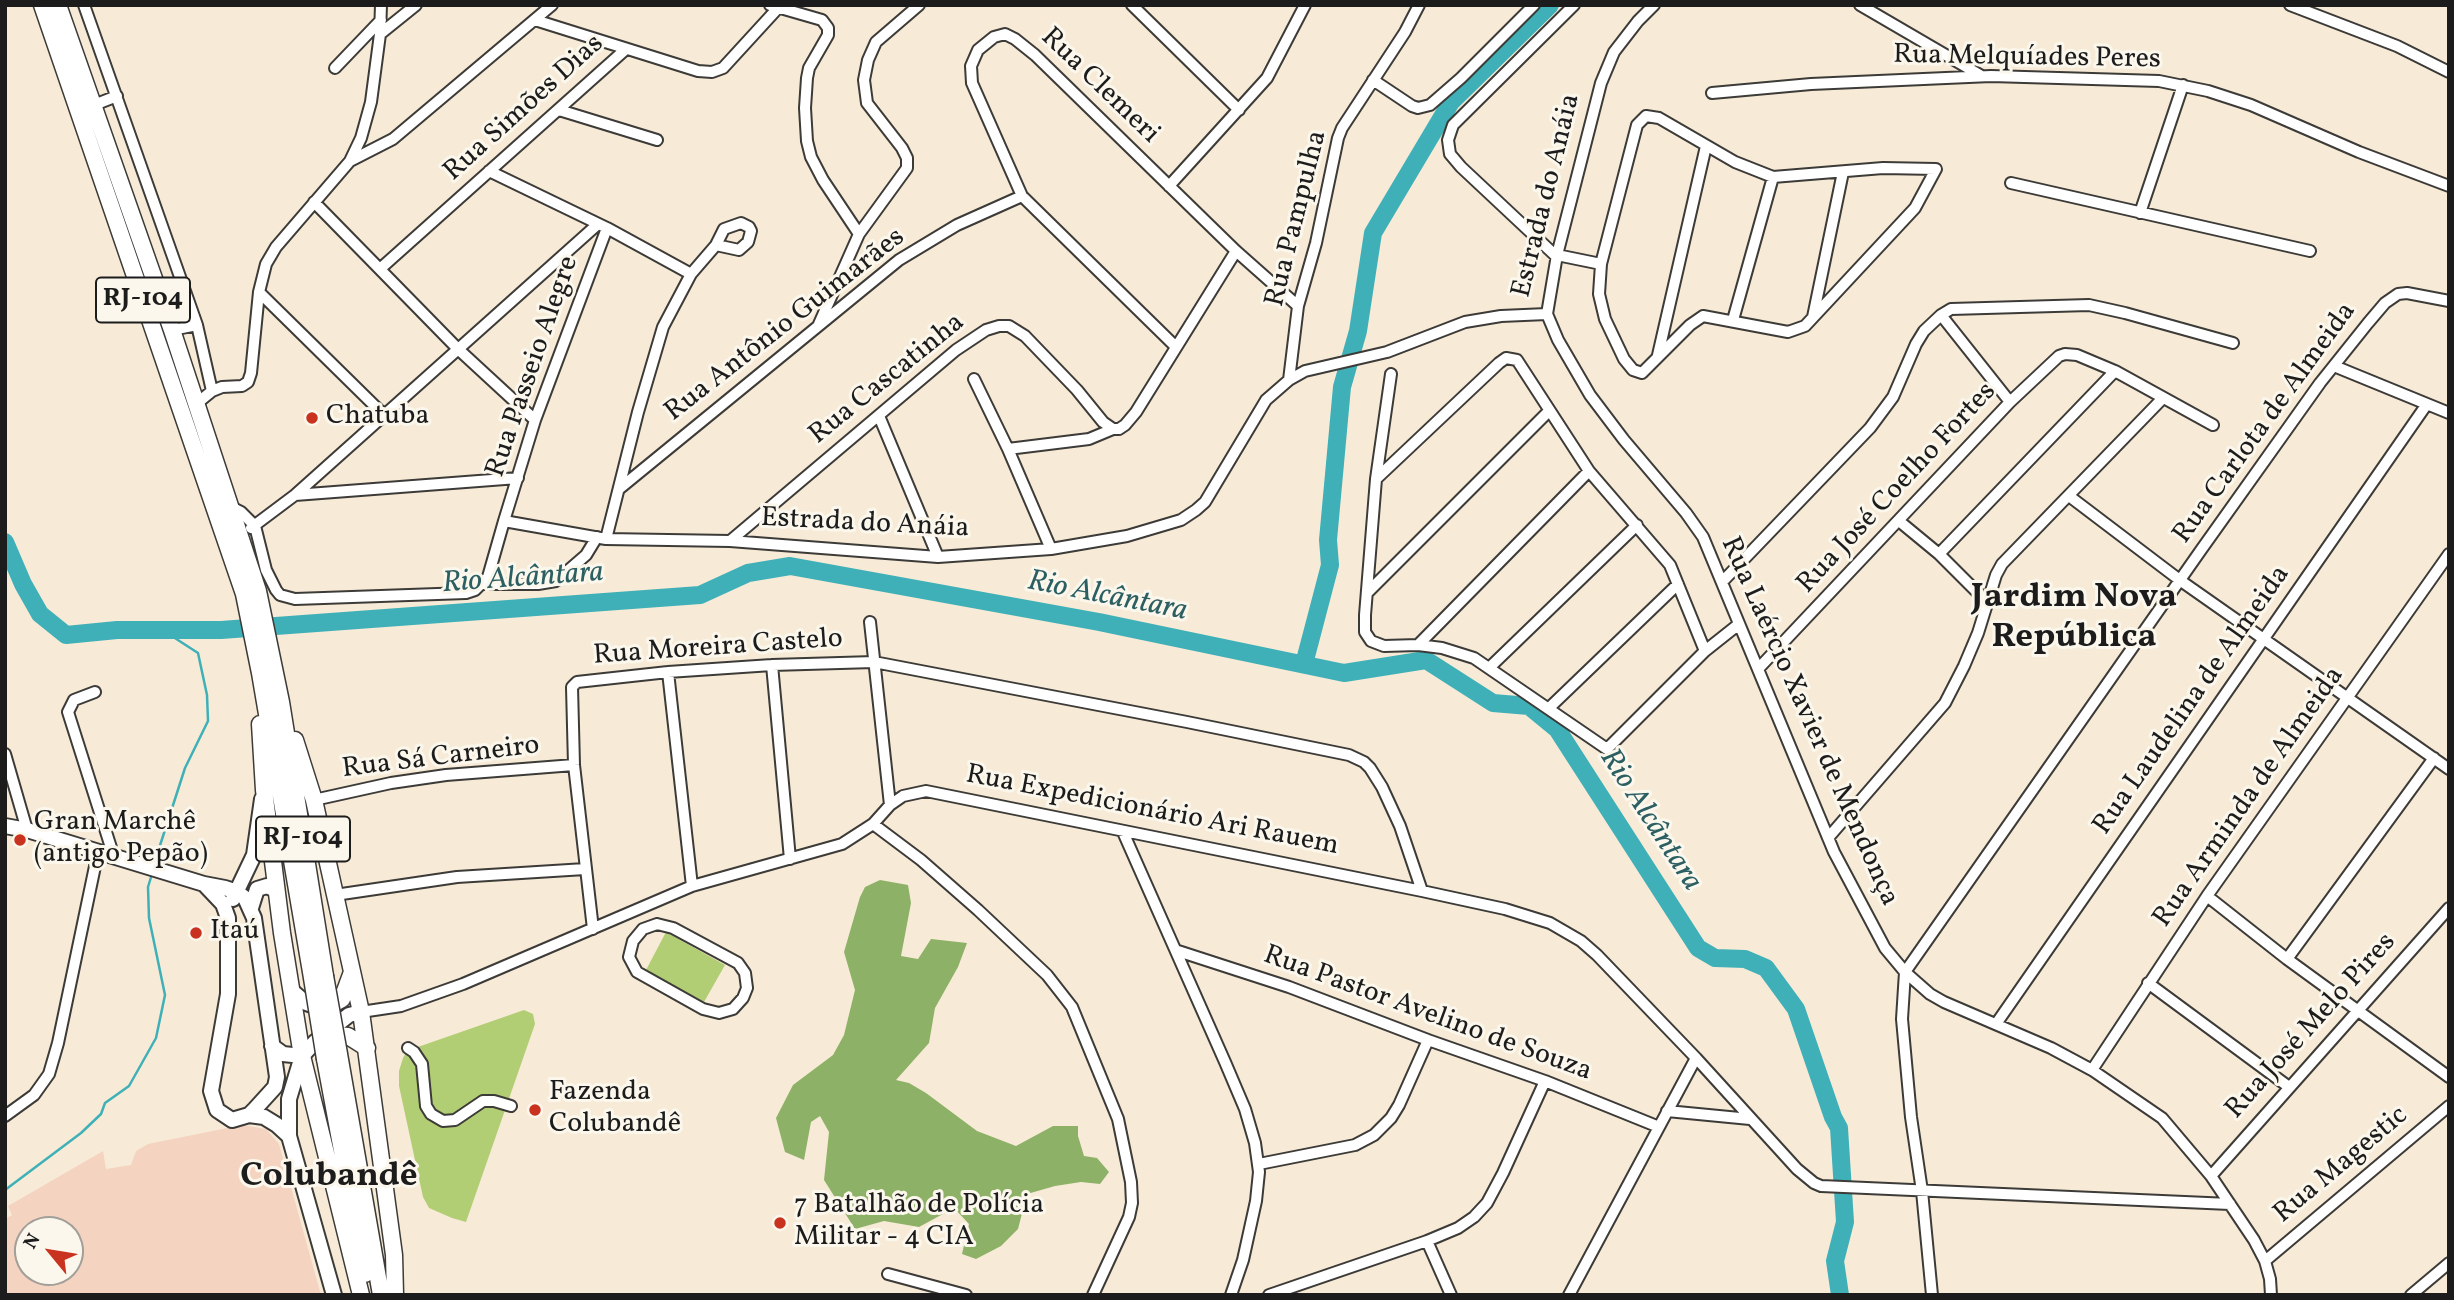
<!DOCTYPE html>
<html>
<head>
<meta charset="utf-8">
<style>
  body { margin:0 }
  #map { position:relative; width:2454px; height:1300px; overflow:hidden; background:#f7ebd7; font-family:Vollkorn,serif }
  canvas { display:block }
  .frame { position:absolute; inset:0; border:7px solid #1c1c1c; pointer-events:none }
  .north { position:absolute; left:14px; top:1216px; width:70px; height:70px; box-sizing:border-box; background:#fbf7ec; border:2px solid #a29f99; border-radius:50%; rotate:300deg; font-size:19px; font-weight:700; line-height:28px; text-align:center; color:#1c1c1c }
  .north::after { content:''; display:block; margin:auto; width:24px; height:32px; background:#c8321e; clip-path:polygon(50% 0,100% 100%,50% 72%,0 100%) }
</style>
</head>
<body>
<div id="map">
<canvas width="2454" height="1300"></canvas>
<div class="frame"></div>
<div class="north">N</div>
</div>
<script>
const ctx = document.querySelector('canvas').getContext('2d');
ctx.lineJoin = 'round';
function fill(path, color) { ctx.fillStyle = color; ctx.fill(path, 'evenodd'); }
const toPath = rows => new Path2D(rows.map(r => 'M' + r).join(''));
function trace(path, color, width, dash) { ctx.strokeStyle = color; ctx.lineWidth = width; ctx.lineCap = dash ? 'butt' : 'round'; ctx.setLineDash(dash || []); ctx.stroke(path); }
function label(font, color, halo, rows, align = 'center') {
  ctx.font = font + ' Vollkorn,serif'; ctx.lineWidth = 6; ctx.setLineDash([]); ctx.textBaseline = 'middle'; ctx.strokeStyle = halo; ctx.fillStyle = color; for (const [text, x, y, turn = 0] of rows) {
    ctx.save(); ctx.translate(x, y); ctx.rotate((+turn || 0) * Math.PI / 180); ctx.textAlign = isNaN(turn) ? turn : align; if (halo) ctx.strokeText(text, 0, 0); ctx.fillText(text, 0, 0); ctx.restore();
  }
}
fill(toPath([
  [242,1125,266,1129,279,1144,321,1295,5,1295,5,1219,12,1215,8,1206,103,1151,106,1169,131,1165,136,1151,148,1144],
  [28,1230,70,1230,70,1272,28,1272]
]), '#f5d3c1');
fill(toPath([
  [666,932,725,965,704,1002,646,970],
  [524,1010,533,1014,535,1024,466,1222,452,1218,429,1208,423,1197,399,1086,399,1071,403,1058,407,1051,415,1048]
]), '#b2ce74');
fill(toPath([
  [880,880,908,885,911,903,901,956,918,959,931,939,967,943,958,967,935,1008,929,1043,896,1080,909,1083,926,1093,977,1131,1016,1146,1053,1126,1078,1126,1078,1136,1084,1156,1097,1158,1109,1172,1100,1184,1081,1182,1055,1186,1027,1194,1018,1229,1001,1246,976,1259,962,1254,969,1224,954,1208,919,1227,884,1221,855,1229,824,1180,829,1132,820,1116,811,1122,804,1160,785,1152,776,1118,793,1085,833,1055,844,1035,855,990,844,952,860,897,865,887]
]), '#8db166');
trace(toPath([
  [154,864,185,768,208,721,207,695,198,653,164,631],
  [5,1190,81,1133,101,1114,105,1103,129,1086,156,1038,165,995,149,918,148,887,152,874]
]), '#3fb0b8', 2.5);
trace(toPath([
  [5,542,23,584,40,614,66,635,117,630,221,630,700,595,748,573,790,566,1099,622,1344,673,1426,660,1493,703,1529,706,1557,729,1698,948,1715,958,1745,959,1766,968,1796,1009,1833,1117,1839,1128,1845,1222,1835,1261,1840,1295],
  [1304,664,1330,565,1328,540,1342,387,1358,331,1373,233,1451,102,1550,5]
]), '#3fb0b8', 18);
const minor = toPath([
  [84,5,197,325,212,391],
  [770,5,822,20,828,28,828,35,809,68,807,78,805,108,807,141,811,157,823,180,859,234],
  [1132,5,1239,110],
  [1860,5,1980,75],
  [2290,5,2397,46,2449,72],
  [535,20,698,71,712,72,723,68,778,8],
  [380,34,416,5],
  [335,68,381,20],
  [1373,80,1412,106,1418,108,1430,105,1461,78,1534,5],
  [1712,93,1811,84,1991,76,2159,81,2208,91,2251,105,2359,152,2449,186],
  [94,105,117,96],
  [559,110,657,140],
  [1646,116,1659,118,1735,162,1773,177,1883,168,1936,169,1915,208,1805,326,1788,332,1703,316,1690,325,1642,373,1633,370,1624,359,1605,319,1599,294,1601,264,1637,125,1646,116],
  [350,161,393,139,552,5],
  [489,171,607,228,691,274],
  [2011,183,2310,251],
  [1169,186,1267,78,1305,5],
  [1022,196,972,83,971,66,978,50,994,37,1005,34,1015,39,1035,55,1236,251,1298,306],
  [314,202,458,349,535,420],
  [2140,213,2183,85],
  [1557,255,1601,264],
  [1557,257,1461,167,1450,154,1448,140,1453,125,1574,5],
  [381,268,626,49],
  [259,292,384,415],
  [1547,314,1558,340,1590,395,1624,440,1686,513,1703,537,1834,852,1885,948,1905,972,1930,994,1944,1002,2051,1048,2092,1070,2162,1118,2211,1176,2254,1240,2265,1261,2270,1279,2271,1295],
  [1547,314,1557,255,1601,83,1614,52,1638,21,1654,5],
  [1941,315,2010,402],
  [1813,317,1843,172],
  [1733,320,1773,177],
  [819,324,859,234,907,168,907,158,902,148,867,103,864,80,868,60,876,42,919,5],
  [172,330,197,325],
  [1658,355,1706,146],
  [2334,366,2449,413],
  [1391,374,1376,479,1365,615,1365,632,1371,641,1384,646,1418,645,1442,648,1474,658,1607,749,1705,651,1739,624],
  [974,379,1008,449,1051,549],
  [1289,380,1298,306,1316,243,1338,138,1342,128,1405,32,1419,5],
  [196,404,212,391,222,387,242,386,248,382,251,373,259,292,266,264,276,247,350,161,361,138,371,102,380,34,381,5],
  [879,416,938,557],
  [1008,449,1089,439,1113,429],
  [1376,479,1499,363,1506,358,1517,360,1589,471,1670,565,1705,651],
  [619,489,899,260,957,225,1022,196,1176,347],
  [295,495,518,478],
  [2069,496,2181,581,2449,769],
  [231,507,241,512,255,526,266,570,276,590,280,595,295,599,466,593,475,590,488,577,504,521,606,539,730,541,938,557,1051,549,1127,536,1181,520,1196,510,1205,502,1266,400,1289,380,1305,371,1387,352,1465,322,1501,316,1547,314],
  [504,521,535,420,607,228],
  [1899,521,1939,554,1988,603],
  [251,528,295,495,598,224],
  [606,539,638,412,663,327,691,274,716,245,724,229,741,223,749,227,751,231,748,242,739,250,716,245],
  [730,541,956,350,986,330,999,326,1009,326,1025,336,1077,390,1103,422,1113,429,1119,429,1125,425,1136,412,1236,251],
  [1939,554,2115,371],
  [1723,581,1870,428,1893,397,1916,344,1924,331,1941,315,1951,309,2089,305,2125,313,2233,343],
  [483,584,538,584,556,581,586,555,597,537],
  [1368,592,1549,411],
  [870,622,890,805],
  [1418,645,1589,471],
  [772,665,790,859],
  [1489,668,1637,525],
  [1758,669,2010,402,2059,356,2065,354,2077,355,2115,371,2213,425],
  [668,672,692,886],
  [95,692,74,700,68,712,114,857],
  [1549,708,1678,584],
  [5,754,27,830],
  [314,800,391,783,446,775,574,765],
  [873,824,921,860,978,910,1047,975,1072,1007,1118,1119,1131,1182,1132,1203,1129,1217,1093,1295],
  [1123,832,1225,1062,1245,1109,1255,1143,1259,1172,1256,1201,1243,1260,1231,1295],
  [1828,838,1945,703,1964,666,1978,633,1996,575,2002,564,2163,398],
  [335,895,457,877,585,869],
  [2207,896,2287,959,2449,1077],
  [657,924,673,928,738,963,745,973,747,988,743,998,733,1009,719,1013,703,1009,637,972,629,957,633,941,643,929,657,924],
  [593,929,574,765,572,687,577,682,668,672,772,665,874,662,1187,722,1349,755,1364,762,1370,768,1382,787,1400,826,1422,891],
  [1178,951,1289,987,1428,1040,1545,1081,1659,1127],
  [2287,959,2434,758],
  [2148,983,2289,1087],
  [361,1012,401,1006,463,984,692,886,842,844,873,824,890,805,903,796,926,791,1422,891,1505,909,1550,923,1581,941,1597,955,1696,1058,1797,1169,1814,1183,1821,1186,2230,1204],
  [1996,1024,2427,404],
  [408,1048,414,1052,422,1064,426,1106,431,1114,443,1121,455,1120,483,1101,494,1101,511,1106],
  [2092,1070,2207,896,2449,554],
  [1667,1111,1750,1119],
  [5,1116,34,1095,49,1074,58,1043,98,852],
  [1259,1164,1355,1145,1374,1135,1391,1118,1399,1105,1428,1040],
  [2211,1176,2449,908],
  [1427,1241,1451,1295],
  [2265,1261,2449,1106],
  [888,1274,966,1295],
  [1269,1295,1427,1241,1458,1228,1474,1217,1487,1203,1503,1173,1545,1081],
  [1569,1295,1696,1058],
  [1932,1295,1922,1191,1911,1117,1902,1019,1905,972,2201,550,2320,383,2368,323,2385,303,2398,294,2407,293,2449,301],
  [2411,1295,2449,1263]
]);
const major = toPath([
  [5,826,27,830,204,884,225,888,237,892,245,898,254,918,277,1077,275,1087,255,1109,249,1115,232,1120,217,1110,211,1091,228,994,228,918,223,904,204,884],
  [233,899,254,855,262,799],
  [251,908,257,889,267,886,276,890],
  [292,991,306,1003,326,1010],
  [272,1046,283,1054,302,1056],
  [249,1115,264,1117,277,1125,289,1136],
  [334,1295,289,1136,289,1099,302,1056,315,1042,349,1015,361,1012]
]);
const highway = toPath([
  [42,5,244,594,260,673,312,978],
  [58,5,172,330,258,591,281,702,325,976],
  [260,724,264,790,282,933,302,1056,361,1295],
  [295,740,314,800,361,1012,394,1255,395,1295],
  [324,1009,342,999,352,972],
  [325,1034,348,1036,367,1048],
  [339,1054,381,1295],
  [325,1059,365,1274]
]);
trace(minor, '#3d3b38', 14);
trace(major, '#3d3b38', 18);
trace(highway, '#3d3b38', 19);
trace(minor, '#fff', 10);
trace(major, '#fff', 14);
trace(highway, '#fff', 16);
const highwayBridge = toPath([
  [325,976,339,1054],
  [312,978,325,1059]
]);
trace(highwayBridge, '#3d3b38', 19, []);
trace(highwayBridge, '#fff', 16);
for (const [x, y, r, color] of [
  [312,418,7,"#c8321e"],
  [20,840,7,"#c8321e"],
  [196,933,7,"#c8321e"],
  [535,1110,7,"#c8321e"],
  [780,1223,7,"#c8321e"]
]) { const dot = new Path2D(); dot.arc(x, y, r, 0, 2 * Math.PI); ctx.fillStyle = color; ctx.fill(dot); trace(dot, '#fbf7ec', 2.5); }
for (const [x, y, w] of [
  [143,300,94],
  [303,839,94]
]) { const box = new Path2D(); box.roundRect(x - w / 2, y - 22.5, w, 45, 5); ctx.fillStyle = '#fbf7ec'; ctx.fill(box); trace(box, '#1c1c1c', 2); }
label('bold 26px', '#1c1c1c', null, [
  ["RJ-104",143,300],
  ["RJ-104",303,839]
]);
label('28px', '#1c1c1c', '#fbf7ec', [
  ["Rua Melquíades Peres",2027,59,1],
  ["Rua Clemeri",1099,87,44],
  ["Rua Simões Dias",525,109,-42],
  ["Estrada do Anáia",1548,196,-76],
  ["Rua Pampulha",1298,219,-76],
  ["Rua Antônio Guimarães",786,326,-38],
  ["Rua Passeio Alegre",534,367,-71],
  ["Rua Cascatinha",888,380,-39],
  ["Rua Carlota de Almeida",2266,424,-54],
  ["Rua José Coelho Fortes",1898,489,-47],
  ["Estrada do Anáia",865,525,3],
  ["Rua Moreira Castelo",718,649,-4],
  ["Rua Laudelina de Almeida",2193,701,-55],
  ["Rua Laércio Xavier de Mendonça",1808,722,66],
  ["Rua Sá Carneiro",441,759,-7],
  ["Rua Arminda de Almeida",2250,798,-55],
  ["Rua Expedicionário Ari Rauem",1152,812,11],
  ["Rua Pastor Avelino de Souza",1427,1015,20],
  ["Rua José Melo Pires",2312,1027,-48],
  ["Rua Magestic",2342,1166,-40]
]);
label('28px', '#1c1c1c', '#fbf7ec', [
  ["Chatuba",326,418],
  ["Gran Marchê",34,824],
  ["(antigo Pepão)",34,856],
  ["Itaú",210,933],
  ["Fazenda",549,1094],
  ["Colubandê",549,1126],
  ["7 Batalhão de Polícia",794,1207],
  ["Militar - 4 CIA",794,1239]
], 'left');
label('italic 30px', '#2c5f62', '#fbf7ec', [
  ["Rio Alcântara",523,580,-4],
  ["Rio Alcântara",1107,598,11],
  ["Rio Alcântara",1649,821,57]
]);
label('bold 35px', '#1c1c1c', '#fbf7ec', [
  ["Jardim Nova",2074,600],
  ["República",2074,640],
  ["Colubandê",329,1179]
]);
</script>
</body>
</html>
